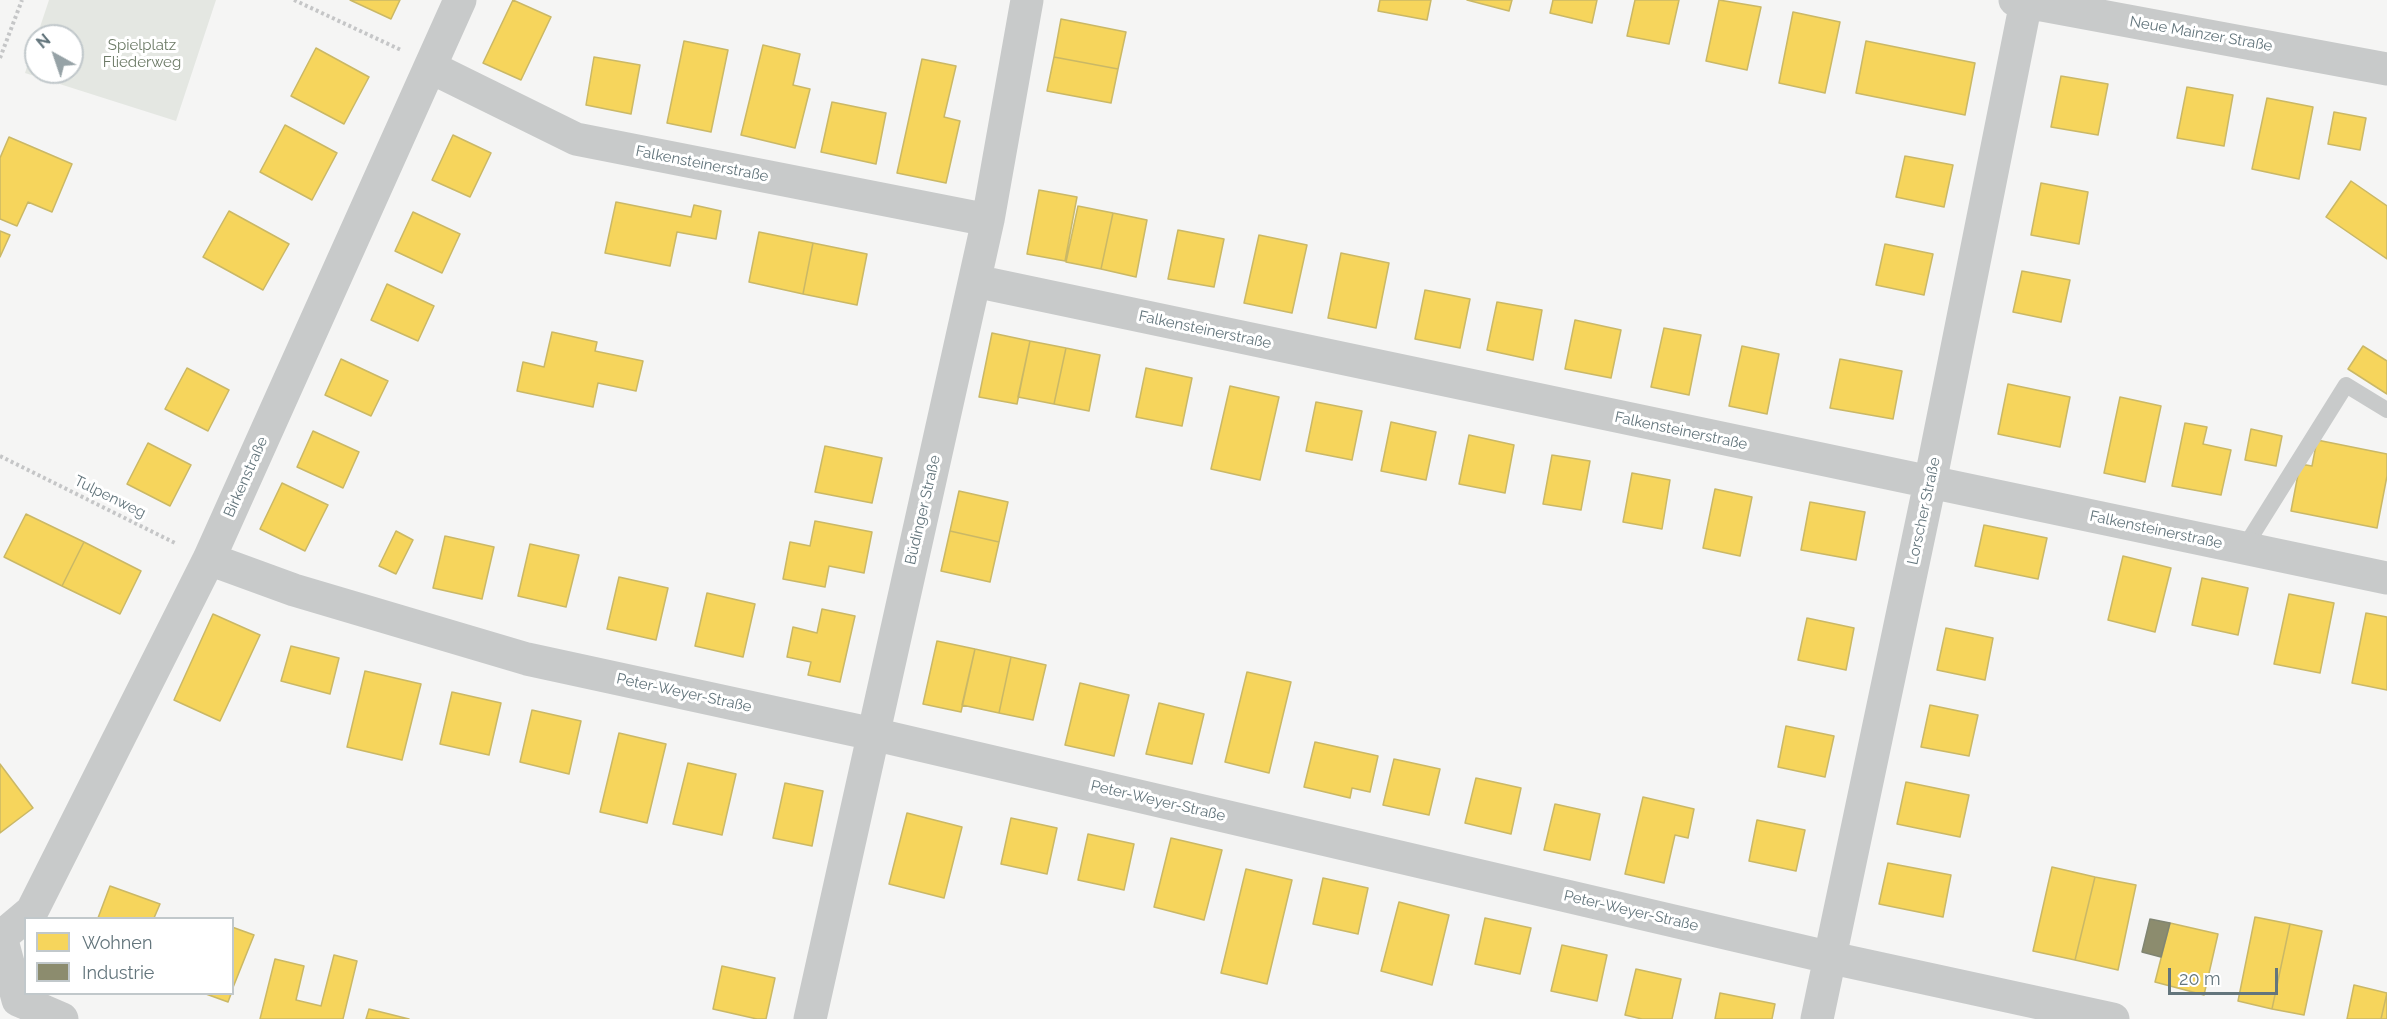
<!DOCTYPE html>
<html>
<head>
<meta charset="utf-8">
<style>
  body { margin:0 }
  #map { position:relative; width:2387px; height:1019px; overflow:hidden; background:#f5f5f4; font-family:Raleway,sans-serif }
  canvas { display:block }
  .legend { position:absolute; left:24px; top:917px; width:210px; height:78px; box-sizing:border-box; background:#fff; border:2px solid #c1c8cb; margin:0; padding:8px 10px; list-style:none; font-size:18px; color:#63757c }
  .legend li { display:flex; align-items:center; gap:12px; height:30px }
  .legend b { width:30px; border:2px solid #c1c8cb }
  .north { position:absolute; left:24px; top:24px; width:60px; height:60px; box-sizing:border-box; background:#fff; border:2px solid #c1c8cb; border-radius:50%; rotate:320deg; font-size:16px; font-weight:700; line-height:24px; text-align:center; color:#63757c }
  .north::after { content:''; display:block; margin:auto; width:21px; height:27px; background:#96a2a6; clip-path:polygon(50% 0,100% 100%,50% 72%,0 100%) }
  .scale { position:absolute; left:2168px; top:968px; width:110px; height:27px; box-sizing:border-box; border:3px solid #63757c; border-top:0; padding-left:8px; font-size:18px; line-height:21px; white-space:nowrap; color:#63757c; -webkit-text-stroke:4px #fff; paint-order:stroke }
</style>
</head>
<body>
<div id="map">
<canvas width="2387" height="1019"></canvas>
<ul class="legend">
<li><b style="height:16px;background:#f6d55c"></b>Wohnen</li>
<li><b style="height:16px;background:#8c8c6e"></b>Industrie</li>
</ul>
<div class="north">N</div>
<div class="scale">20 m</div>
</div>
<script>
const ctx = document.querySelector('canvas').getContext('2d');
ctx.lineJoin = 'round';
function fill(path, color) { ctx.fillStyle = color; ctx.fill(path, 'evenodd'); }
const toPath = rows => new Path2D(rows.map(r => 'M' + r).join(''));
function trace(path, color, width, dash) { ctx.strokeStyle = color; ctx.lineWidth = width; ctx.lineCap = dash ? 'butt' : 'round'; ctx.setLineDash(dash || []); ctx.stroke(path); }
function label(font, color, halo, rows, align = 'center') {
  ctx.font = font + ' Raleway,sans-serif'; ctx.lineWidth = 6; ctx.setLineDash([]); ctx.textBaseline = 'middle'; ctx.strokeStyle = halo; ctx.fillStyle = color; for (const [text, x, y, turn = 0] of rows) {
    ctx.save(); ctx.translate(x, y); ctx.rotate((+turn || 0) * Math.PI / 180); ctx.textAlign = isNaN(turn) ? turn : align; if (halo) ctx.strokeText(text, 0, 0); ctx.fillText(text, 0, 0); ctx.restore();
  }
}
fill(toPath([
  [49,0,216,0,176,121,25,73,36,39,36,72,72,72,72,36,37,36]
]), '#e4e7e2');
const homes = toPath([
  [350,0,400,0,391,19,350,0],
  [513,0,551,17,521,80,483,63,513,0],
  [1380,0,1431,0,1427,20,1378,11,1380,0],
  [1467,0,1512,0,1509,11,1467,0],
  [1553,0,1597,0,1592,23,1550,13,1553,0],
  [1635,0,1679,0,1669,44,1627,36,1635,0],
  [1719,0,1761,7,1747,70,1706,61,1719,0],
  [1793,12,1840,22,1825,93,1779,83,1793,12],
  [1061,19,1126,32,1118,69,1054,57,1061,19],
  [684,41,728,50,711,132,667,123,684,41],
  [1866,41,1975,63,1965,115,1856,93,1866,41],
  [763,45,800,54,793,85,810,89,795,148,741,135,763,45],
  [316,48,369,77,344,124,291,96,316,48],
  [594,57,640,65,631,114,586,105,594,57],
  [1054,57,1118,69,1111,103,1047,91,1054,57],
  [922,59,956,66,944,117,960,121,946,183,897,173,922,59],
  [2061,76,2108,84,2098,135,2051,127,2061,76],
  [2187,87,2233,95,2224,146,2177,138,2187,87],
  [2267,98,2313,107,2299,179,2252,169,2267,98],
  [832,102,886,113,876,164,821,152,832,102],
  [2334,112,2366,118,2360,150,2328,144,2334,112],
  [285,125,337,153,312,200,260,172,285,125],
  [453,135,491,153,470,197,432,180,453,135],
  [9,137,72,164,52,212,28,202,17,226,0,219,0,158,9,137],
  [1905,156,1953,165,1944,207,1896,197,1905,156],
  [2351,181,2387,206,2387,259,2326,217,2351,181],
  [2041,183,2088,192,2079,244,2031,235,2041,183],
  [1039,190,1077,197,1065,261,1027,254,1039,190],
  [616,202,691,217,694,205,721,211,716,239,677,232,670,266,605,253,616,202],
  [1078,206,1113,213,1101,269,1066,262,1078,206],
  [229,211,289,244,263,290,203,257,229,211],
  [413,212,460,234,442,273,395,251,413,212],
  [1113,213,1147,220,1136,277,1101,269,1113,213],
  [1178,230,1224,239,1214,287,1168,279,1178,230],
  [0,231,10,235,0,257,0,231],
  [759,232,813,243,803,294,749,282,759,232],
  [1259,235,1307,245,1292,313,1244,303,1259,235],
  [813,243,867,254,857,305,803,294,813,243],
  [1885,244,1933,254,1924,295,1876,285,1885,244],
  [1341,253,1389,263,1376,328,1328,318,1341,253],
  [2022,271,2070,280,2061,322,2013,312,2022,271],
  [387,284,434,306,418,341,371,320,387,284],
  [1425,290,1470,299,1460,348,1415,339,1425,290],
  [1497,302,1542,310,1533,360,1487,350,1497,302],
  [1575,320,1621,330,1611,378,1565,369,1575,320],
  [1664,328,1701,335,1689,395,1651,387,1664,328],
  [552,332,597,342,595,351,643,361,636,391,598,383,593,407,517,391,523,362,544,367,552,332],
  [992,333,1030,341,1017,404,979,397,992,333],
  [1030,341,1066,348,1054,404,1018,397,1030,341],
  [1742,346,1779,354,1767,414,1729,406,1742,346],
  [2363,346,2387,361,2387,394,2348,369,2363,346],
  [1066,348,1100,355,1089,411,1054,404,1066,348],
  [341,359,388,381,371,416,325,395,341,359],
  [1840,359,1902,371,1893,419,1830,408,1840,359],
  [187,368,229,390,208,431,165,409,187,368],
  [1146,368,1192,378,1182,426,1136,417,1146,368],
  [2008,384,2070,397,2060,447,1998,434,2008,384],
  [1230,386,1279,397,1260,480,1211,469,1230,386],
  [2120,397,2161,406,2145,482,2104,473,2120,397],
  [1316,402,1362,411,1352,460,1306,451,1316,402],
  [1391,422,1436,432,1426,480,1381,471,1391,422],
  [2185,423,2207,427,2203,444,2231,450,2221,495,2172,486,2185,423],
  [2251,429,2282,436,2276,466,2245,460,2251,429],
  [313,431,359,452,343,488,297,467,313,431],
  [1469,435,1514,445,1505,493,1459,484,1469,435],
  [2317,440,2387,454,2387,476,2377,528,2291,511,2300,464,2312,466,2317,440],
  [148,443,191,465,170,506,127,484,148,443],
  [825,446,882,458,872,503,815,492,825,446],
  [1552,455,1590,461,1581,510,1543,504,1552,455],
  [1632,473,1670,480,1662,529,1623,522,1632,473],
  [282,483,328,505,305,551,260,529,282,483],
  [1715,489,1752,497,1740,556,1703,548,1715,489],
  [959,491,1008,502,999,542,950,531,959,491],
  [1810,502,1865,512,1856,560,1801,550,1810,502],
  [26,514,84,542,62,586,4,557,26,514],
  [815,521,872,532,864,573,829,566,825,587,783,579,790,542,810,546,815,521],
  [1984,525,2047,538,2038,579,1975,566,1984,525],
  [396,531,413,540,396,574,379,566,396,531],
  [950,531,999,542,990,582,941,571,950,531],
  [445,536,494,547,482,599,433,588,445,536],
  [84,542,141,571,120,614,62,586,84,542],
  [530,544,579,555,566,607,518,596,530,544],
  [2123,556,2171,568,2155,632,2108,620,2123,556],
  [619,577,668,588,656,640,607,629,619,577],
  [2202,578,2248,588,2238,635,2192,625,2202,578],
  [707,593,755,604,743,657,695,646,707,593],
  [2289,594,2334,603,2320,673,2274,664,2289,594],
  [822,609,855,616,840,682,808,675,811,662,787,657,793,627,817,633,822,609],
  [2366,613,2387,617,2387,690,2352,683,2366,613],
  [213,614,260,635,220,721,174,700,213,614],
  [1807,618,1854,628,1846,670,1798,660,1807,618],
  [1946,628,1993,638,1985,680,1937,670,1946,628],
  [937,641,975,649,961,712,923,704,937,641],
  [291,646,339,658,330,694,281,681,291,646],
  [975,649,1011,657,999,713,962,705,975,649],
  [1011,657,1046,665,1033,720,999,713,1011,657],
  [365,671,421,684,402,760,347,747,365,671],
  [1247,672,1291,682,1269,773,1225,762,1247,672],
  [1080,683,1129,695,1114,756,1065,745,1080,683],
  [452,692,501,703,489,755,440,744,452,692],
  [1159,703,1204,714,1192,764,1146,754,1159,703],
  [1930,705,1978,715,1969,756,1921,747,1930,705],
  [532,710,581,721,569,774,520,762,532,710],
  [1786,726,1834,736,1825,777,1778,767,1786,726],
  [619,733,666,744,647,823,600,812,619,733],
  [1315,742,1378,756,1370,792,1352,788,1350,798,1304,787,1315,742],
  [1394,759,1440,769,1429,815,1383,805,1394,759],
  [688,763,736,774,722,835,673,824,688,763],
  [0,764,33,808,0,833,0,764],
  [1476,778,1521,788,1511,834,1465,823,1476,778],
  [1906,782,1969,795,1960,837,1897,824,1906,782],
  [785,783,823,791,812,846,773,838,785,783],
  [1643,797,1694,809,1688,838,1675,835,1664,883,1625,874,1643,797],
  [1555,804,1600,814,1590,860,1544,850,1555,804],
  [907,813,962,827,944,898,889,884,907,813],
  [1011,818,1057,828,1047,874,1001,864,1011,818],
  [1757,820,1805,830,1796,871,1749,861,1757,820],
  [1088,834,1134,844,1124,890,1078,880,1088,834],
  [1171,838,1222,850,1204,920,1154,907,1171,838],
  [1888,863,1951,875,1943,917,1879,904,1888,863],
  [2052,867,2095,877,2075,960,2033,951,2052,867],
  [1246,869,1292,880,1267,984,1221,973,1246,869],
  [2095,877,2136,885,2118,970,2075,960,2095,877],
  [1323,878,1368,888,1358,934,1313,924,1323,878],
  [110,886,160,904,154,918,98,918,110,886],
  [1399,902,1449,915,1432,985,1381,971,1399,902],
  [2255,917,2290,924,2272,1009,2238,1001,2255,917],
  [1485,918,1531,928,1520,974,1475,964,1485,918],
  [2170,923,2218,934,2204,995,2155,982,2170,923],
  [2290,924,2322,931,2304,1015,2272,1009,2290,924],
  [232,927,254,935,232,990,232,927],
  [1562,945,1607,955,1597,1001,1551,991,1562,945],
  [334,955,357,961,343,1019,260,1019,275,959,304,966,296,1000,321,1006,334,955],
  [722,966,775,978,766,1019,757,1019,713,1009,722,966],
  [1636,969,1681,979,1672,1019,1642,1019,1625,1015,1636,969],
  [2354,985,2387,993,2381,1019,2347,1019,2354,985],
  [1720,993,1775,1004,1772,1019,1715,1019,1720,993],
  [2387,993,2387,1019,2381,1019,2387,993],
  [206,994,231,994,228,1002,206,994],
  [369,1009,409,1019,366,1019,369,1009]
]);
fill(homes, '#f6d55c');
trace(homes, '#cab866', 1.5);
const industry = toPath([
  [2150,919,2170,923,2161,957,2142,952,2150,919]
]);
fill(industry, '#8c8c6e');
trace(industry, '#808572', 1.5);
trace(toPath([
  [294,0,401,50],
  [0,58,22,0],
  [0,456,177,544]
]), '#c5c6c7', 4, [3, 3]);
trace(toPath([
  [2244,548,2346,385,2387,410]
]), '#c8caca', 16);
trace(toPath([
  [2015,0,2387,69],
  [430,67,576,139,988,220],
  [975,281,2387,578],
  [209,559,294,590,527,659,873,734,1832,958,2113,1019],
  [0,933,18,1000,62,1019],
  [2,936,32,911,209,559,460,0],
  [810,1019,988,220,1027,0],
  [1817,1019,1930,483,2026,2]
]), '#c8caca', 33);
label('15px', '#63757c', '#fff', [
  ["Neue Mainzer Straße",2201,34,10],
  ["Falkensteinerstraße",702,164,11],
  ["Falkensteinerstraße",1205,330,12],
  ["Falkensteinerstraße",1681,431,12],
  ["Birkenstraße",246,477,-66],
  ["Tulpenweg",110,497,26],
  ["Büdinger Straße",923,510,-77],
  ["Lorscher Straße",1924,511,-78],
  ["Falkensteinerstraße",2156,530,12],
  ["Peter-Weyer-Straße",684,693,12],
  ["Peter-Weyer-Straße",1158,801,13],
  ["Peter-Weyer-Straße",1631,911,13]
]);
label('15px', '#6c7a66', '#fff', [
  ["Spielplatz",142,45],
  ["Fliederweg",142,62]
]);
</script>
</body>
</html>
